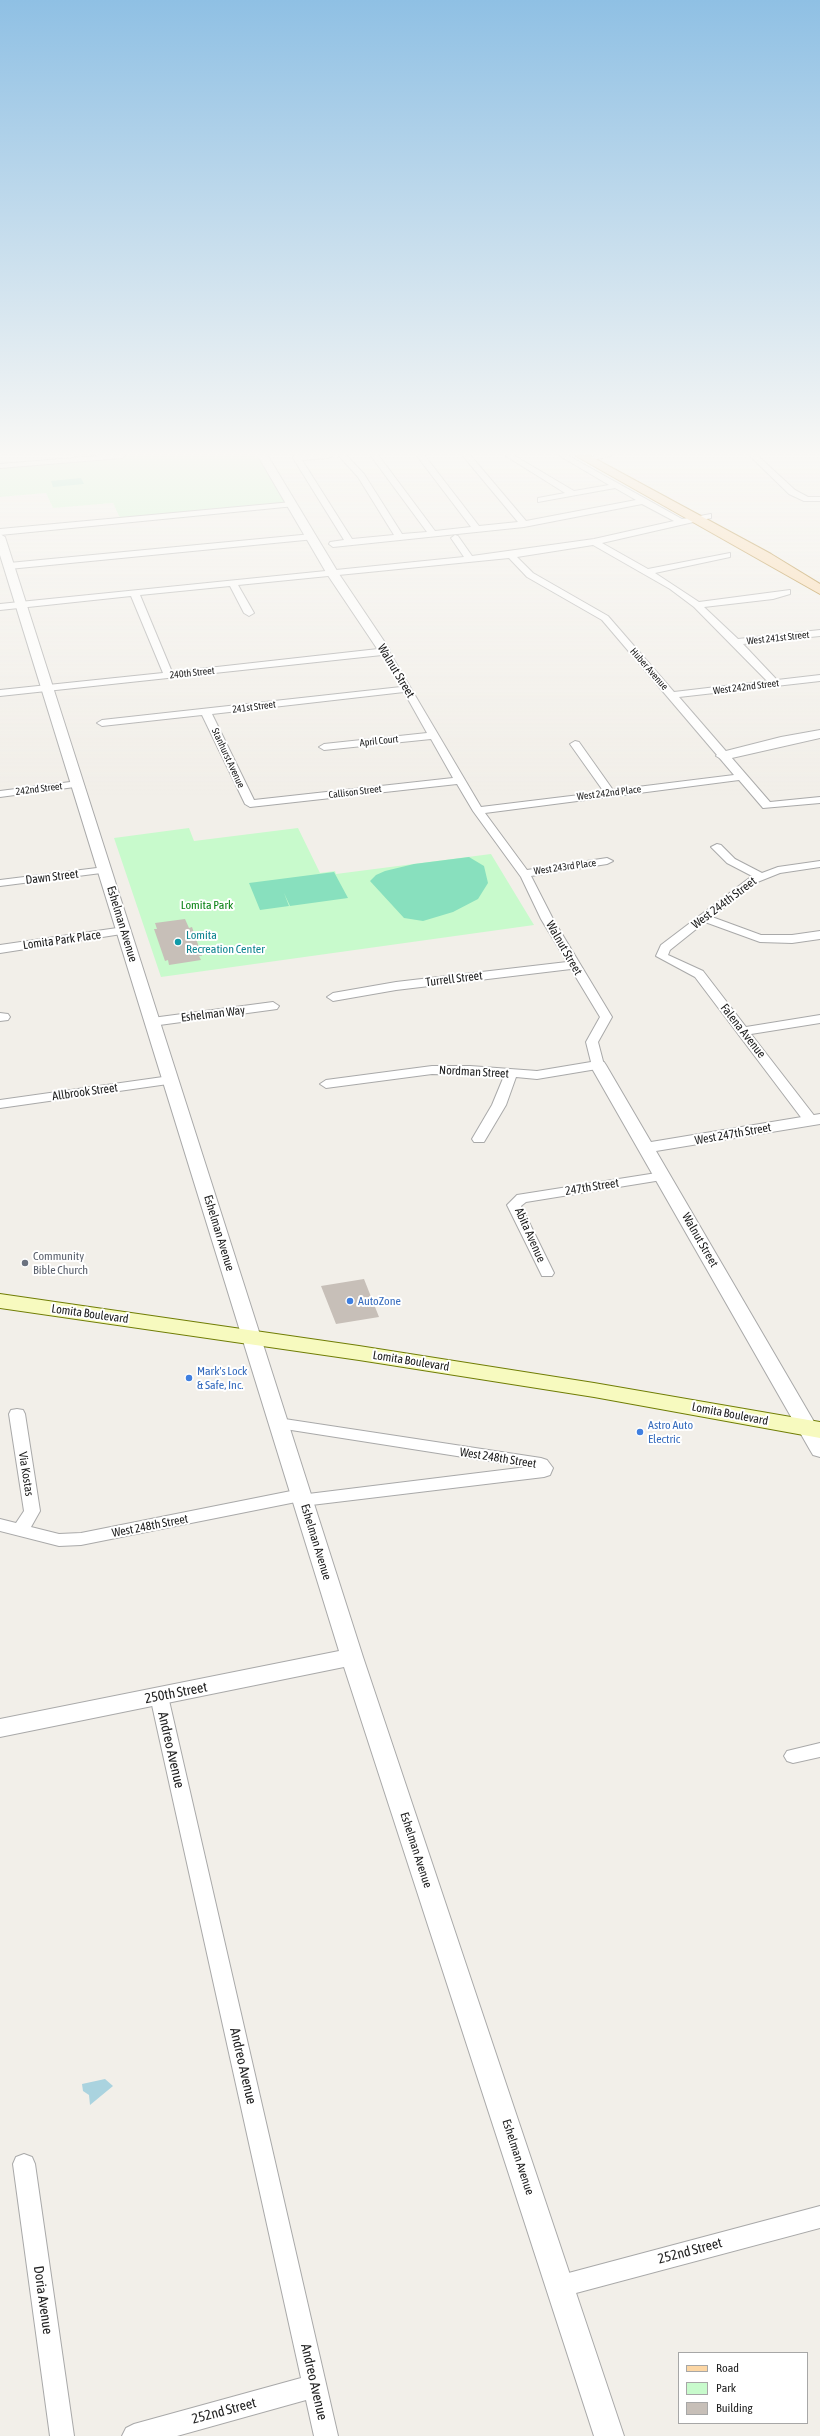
<!DOCTYPE html>
<html>
<head>
<meta charset="utf-8">
<style>
  body { margin:0 }
  #map { position:relative; width:820px; height:2436px; overflow:hidden; background:#f2efe9; font-family:"Asap Condensed",sans-serif }
  canvas { display:block }
  .legend { position:absolute; left:678px; top:2352px; width:130px; height:72px; box-sizing:border-box; background:#fff; border:1px solid #a7a7a7; margin:0; padding:5px 7px; list-style:none; font-size:12px; color:#222 }
  .legend li { display:flex; align-items:center; gap:8px; height:20px }
  .legend b { width:20px; border:1px solid #a7a7a7 }
</style>
</head>
<body>
<div id="map">
<canvas width="820" height="2436"></canvas>
<ul class="legend">
<li><b style="height:5px;background:#fcd6a4"></b>Road</li>
<li><b style="height:11px;background:#c8facc"></b>Park</li>
<li><b style="height:11px;background:#c7bfb8"></b>Building</li>
</ul>
</div>
<script>
const ctx = document.querySelector('canvas').getContext('2d');
ctx.lineJoin = 'round';
function fill(path, color) { ctx.fillStyle = color; ctx.fill(path, 'evenodd'); }
const toPath = rows => new Path2D(rows.map(r => 'M' + r).join(''));
function trace(path, color, width, dash) { ctx.strokeStyle = color; ctx.lineWidth = width; ctx.lineCap = dash ? 'butt' : 'round'; ctx.setLineDash(dash || []); ctx.stroke(path); }
function label(font, color, halo, rows, align = 'center') {
  ctx.font = font + ' "Asap Condensed",sans-serif'; ctx.lineWidth = 4; ctx.setLineDash([]); ctx.textBaseline = 'middle'; ctx.strokeStyle = halo; ctx.fillStyle = color; for (const [text, x, y, turn = 0] of rows) {
    ctx.save(); ctx.translate(x, y); ctx.rotate((+turn || 0) * Math.PI / 180); ctx.textAlign = isNaN(turn) ? turn : align; if (halo) ctx.strokeText(text, 0, 0); ctx.fillText(text, 0, 0); ctx.restore();
  }
}
fill(toPath([
  [126,456,261,456,290,503,121,520,113,503,53,508,46,493,0,497,0,467],
  [189,828,194,841,298,828,320,873,335,871,336,874,491,854,534,925,161,977,114,838]
]), '#c8facc');
fill(toPath([
  [81,478,84,484,53,487,51,481],
  [469,857,484,866,488,883,478,899,453,912,423,921,404,918,370,881,376,875,385,871,414,864],
  [334,872,348,898,290,906,284,893,289,906,260,910,249,883]
]), '#88e0be');
fill(toPath([
  [105,2079,113,2086,90,2105,89,2095,83,2091,82,2084]
]), '#aad3df');
fill(toPath([
  [185,919,189,928,192,927,202,956,199,956,201,960,169,965,168,960,165,961,154,929,157,929,155,923],
  [364,1279,379,1317,336,1324,321,1286]
]), '#c7bfb8');
const minor = toPath([
  [98,456,125,456,121,458,0,468,0,464,98,456],
  [294,456,332,456,328,458,302,460,352,539,394,535,358,477,339,456,347,456,364,474,402,534,427,532,371,456,379,456,435,531,471,527,417,456,425,456,479,526,518,522,463,456,471,456,526,521,636,500,615,488,538,502,538,498,565,493,506,456,515,456,574,491,609,485,560,456,569,456,682,519,711,514,711,518,602,543,648,569,730,553,730,557,655,573,699,602,790,590,790,594,773,599,704,607,738,639,820,630,820,636,743,644,777,680,820,675,820,681,679,697,770,802,820,797,820,803,763,808,739,780,485,813,527,870,607,858,613,861,607,864,531,876,553,919,612,1017,598,1042,604,1065,603,1068,537,1079,516,1077,506,1105,484,1142,474,1142,472,1139,492,1105,504,1076,432,1074,326,1088,320,1084,326,1080,432,1066,470,1066,537,1071,591,1062,586,1042,600,1017,571,969,396,990,333,1001,327,997,333,993,396,982,567,962,541,919,521,877,473,811,457,784,250,807,245,804,202,715,102,726,97,723,102,720,401,687,382,655,0,696,0,690,163,673,131,596,0,610,0,604,464,557,451,538,455,535,458,536,472,556,594,539,674,521,642,504,524,527,333,547,329,544,330,542,344,540,293,458,294,456],
  [593,545,670,589,694,607,767,681,674,692,608,616,533,573,517,557,593,545],
  [509,558,527,577,602,620,734,775,613,790,579,742,575,741,570,744,604,792,481,807,387,648,172,672,140,595,230,586,244,613,249,616,254,613,238,585,509,558],
  [404,692,427,733,324,744,319,747,324,750,431,739,453,778,254,800,212,714,404,692],
  [595,456,611,456,588,461,584,459,595,456],
  [750,456,758,456,795,490,808,497,820,497,820,501,804,501,789,494,750,456],
  [292,502,295,502,295,506,0,535,0,529,292,502],
  [312,534,315,535,315,539,9,569,5,566,9,563,312,534],
  [78,781,83,784,82,786,0,797,0,791,78,781],
  [717,844,721,845,735,859,762,873,778,867,820,861,820,867,780,873,755,883,712,917,761,935,792,935,820,931,820,939,792,943,760,942,705,922,670,950,668,955,703,971,746,1027,820,1015,820,1023,751,1034,816,1118,818,1121,816,1124,806,1124,695,977,656,956,661,945,752,876,727,863,711,847,717,844],
  [105,867,109,868,109,872,0,886,0,880,105,867],
  [124,927,128,929,130,931,128,933,0,953,0,945,124,927],
  [273,1002,279,1006,277,1009,152,1026,146,1022,152,1018,273,1002],
  [0,1013,8,1014,10,1017,8,1020,0,1021,0,1013],
  [170,1076,176,1080,175,1083,0,1108,0,1100,170,1076],
  [663,1172,670,1176,668,1179,526,1202,521,1206,554,1273,552,1276,542,1276,507,1205,517,1195,663,1172],
  [17,1409,23,1410,25,1414,40,1511,31,1527,59,1534,81,1533,301,1489,308,1494,527,1467,272,1427,270,1423,272,1419,278,1418,541,1458,547,1460,553,1468,550,1475,544,1477,303,1506,296,1502,81,1545,59,1546,0,1531,0,1519,16,1523,24,1511,9,1414,11,1410,17,1409],
  [159,1689,165,1691,168,1696,338,2436,314,2436,306,2400,177,2436,122,2436,126,2428,134,2424,301,2378,150,1696,153,1691,159,1689],
  [820,1743,820,1757,793,1763,787,1761,784,1756,787,1751,820,1743],
  [24,2154,32,2157,35,2164,74,2436,50,2436,13,2164,16,2157,24,2154],
  [820,2206,820,2228,561,2297,553,2294,550,2286,553,2278,561,2275,820,2206]
]);
const tertiary = toPath([
  [258,456,268,456,339,574,390,650,388,653,380,653,327,574,258,456],
  [0,534,5,537,363,1657,624,2436,594,2436,344,1667,0,1737,0,1719,339,1651,0,555,0,534],
  [820,730,820,738,723,760,716,756,718,753,781,737,820,730],
  [598,1060,604,1062,606,1065,651,1142,820,1114,820,1124,656,1151,820,1432,820,1457,813,1455,810,1450,590,1065,592,1062,598,1060]
]);
const secondary = toPath([
  [0,1294,359,1346,594,1383,820,1422,820,1438,594,1397,359,1360,0,1308,0,1294]
]);
const primary = toPath([
  [576,456,590,456,771,554,820,584,820,594,576,456]
]);
trace(minor, '#a9a9a9', 2);
trace(tertiary, '#a9a9a9', 2);
trace(secondary, '#707d05', 2);
trace(primary, '#a06b00', 2);
fill(minor, '#fff');
fill(tertiary, '#fff');
fill(secondary, '#f7fabf');
fill(primary, '#fcd6a4');
const sky = ctx.createLinearGradient(0, 0, 0, 797);
sky.addColorStop(0, '#8fc0e4');
sky.addColorStop(0.57, '#f9f8f5');
sky.addColorStop(1, '#f9f8f500');
ctx.fillStyle = sky;
ctx.fillRect(0, 0, 820, 797);
for (const [x, y, r, color] of [
  [178,942,4,"#0f9aa8"],
  [25,1263,4,"#6b7280"],
  [350,1301,4,"#3f7fe0"],
  [189,1378,4,"#3f7fe0"],
  [640,1432,4,"#3f7fe0"]
]) { const dot = new Path2D(); dot.arc(x, y, r, 0, 2 * Math.PI); ctx.fillStyle = color; ctx.fill(dot); trace(dot, '#fff', 1.5); }
label('10px', '#222', '#fff', [
  ["West 241st Street",778,638,-6],
  ["Huber Avenue",649,669,49],
  ["240th Street",192,673,-6],
  ["West 242nd Street",746,687,-7],
  ["241st Street",254,707,-7],
  ["April Court",379,741,-6],
  ["Stanhurst Avenue",228,758,65],
  ["242nd Street",39,789,-7],
  ["Callison Street",355,792,-7],
  ["West 242nd Place",609,793,-7],
  ["West 243rd Place",565,867,-8]
]);
label('12px', '#222', '#fff', [
  ["Walnut Street",396,671,59],
  ["Dawn Street",52,877,-7],
  ["West 244th Street",724,903,-37],
  ["Eshelman Avenue",122,924,73],
  ["Lomita Park Place",62,940,-8],
  ["Walnut Street",564,948,60],
  ["Turrell Street",454,979,-7],
  ["Eshelman Way",213,1014,-7],
  ["Falena Avenue",743,1031,52],
  ["Nordman Street",474,1072,3],
  ["Allbrook Street",85,1092,-8],
  ["West 247th Street",733,1134,-10],
  ["247th Street",592,1187,-9],
  ["Eshelman Avenue",219,1233,73],
  ["Abita Avenue",530,1235,66],
  ["Walnut Street",700,1240,60],
  ["Lomita Boulevard",90,1314,8],
  ["Lomita Boulevard",411,1361,9],
  ["Lomita Boulevard",730,1414,11],
  ["West 248th Street",498,1458,9],
  ["Via Kostas",26,1474,81],
  ["West 248th Street",150,1526,-11],
  ["Eshelman Avenue",316,1542,73],
  ["Eshelman Avenue",416,1850,72],
  ["Eshelman Avenue",518,2157,72]
]);
label('12px', '#0c8416', '#fff', [
  ["Lomita Park",207,905]
]);
label('12px', '#0d838f', '#fff', [
  ["Lomita",186,935],
  ["Recreation Center",186,949]
], 'left');
label('12px', '#5b616d', '#fff', [
  ["Community",33,1256],
  ["Bible Church",33,1270]
], 'left');
label('12px', '#366cbe', '#fff', [
  ["AutoZone",358,1301],
  ["Mark's Lock",197,1371],
  ["& Safe, Inc.",197,1385],
  ["Astro Auto",648,1425],
  ["Electric",648,1439]
], 'left');
label('14px', '#222', '#fff', [
  ["250th Street",176,1693,-11],
  ["Andreo Avenue",171,1750,77],
  ["Andreo Avenue",243,2066,77],
  ["252nd Street",690,2251,-15],
  ["Doria Avenue",43,2300,82],
  ["Andreo Avenue",314,2382,77],
  ["252nd Street",224,2411,-15]
]);
</script>
</body>
</html>
